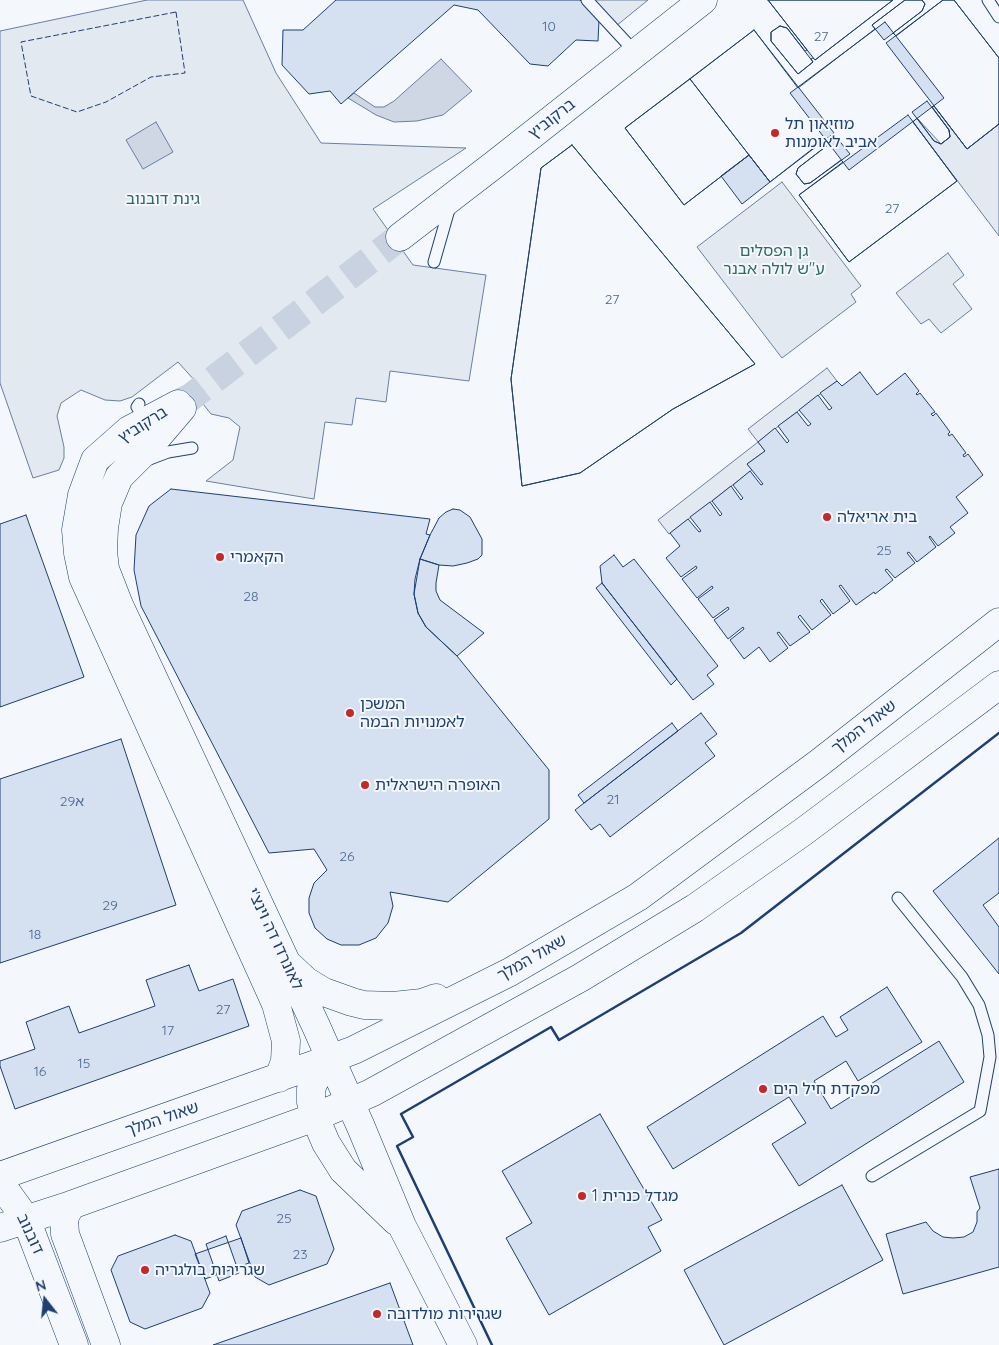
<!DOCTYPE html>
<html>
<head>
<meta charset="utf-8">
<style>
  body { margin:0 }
  #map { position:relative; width:999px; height:1345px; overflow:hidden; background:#f4f7fb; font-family:Quicksand,sans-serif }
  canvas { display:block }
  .north { position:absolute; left:20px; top:1275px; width:50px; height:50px; -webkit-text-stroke:4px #f4f7fb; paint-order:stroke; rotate:344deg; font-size:14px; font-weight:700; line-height:20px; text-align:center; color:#1d3f73 }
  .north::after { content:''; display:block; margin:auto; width:18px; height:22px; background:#1d3f73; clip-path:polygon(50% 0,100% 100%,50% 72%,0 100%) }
</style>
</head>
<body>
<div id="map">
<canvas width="999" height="1345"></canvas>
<div class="north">N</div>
</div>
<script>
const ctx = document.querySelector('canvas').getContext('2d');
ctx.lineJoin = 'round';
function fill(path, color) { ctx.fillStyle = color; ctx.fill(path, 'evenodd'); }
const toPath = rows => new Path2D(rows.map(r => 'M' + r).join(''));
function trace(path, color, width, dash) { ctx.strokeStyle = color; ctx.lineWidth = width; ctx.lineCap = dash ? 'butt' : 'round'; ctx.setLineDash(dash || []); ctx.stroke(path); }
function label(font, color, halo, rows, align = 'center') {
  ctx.font = font + ' Quicksand,"Noto Sans Hebrew",sans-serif'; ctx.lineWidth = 4; ctx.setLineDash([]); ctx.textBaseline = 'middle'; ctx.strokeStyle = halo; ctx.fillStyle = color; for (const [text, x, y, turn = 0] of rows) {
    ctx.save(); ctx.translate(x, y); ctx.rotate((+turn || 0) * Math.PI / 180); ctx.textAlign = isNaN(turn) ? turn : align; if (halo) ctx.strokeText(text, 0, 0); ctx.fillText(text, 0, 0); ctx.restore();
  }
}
const green = toPath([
  [147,0,243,0,276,73,321,143,466,148,373,209,413,265,486,275,469,381,390,371,386,402,356,398,352,425,325,422,314,499,206,481,233,460,240,427,229,418,211,414,200,400,205,392,178,362,132,397,120,401,105,400,81,390,61,403,57,416,64,447,64,458,59,470,33,478,0,383,0,31,147,0],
  [594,0,648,0,616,26,594,0],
  [934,106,967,149,999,124,999,236,913,122,917,118,941,144,950,137,949,130,932,107,934,106],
  [782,182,861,286,851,294,856,302,782,358,697,247,782,182],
  [948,253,964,275,953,284,972,309,941,333,929,319,921,324,896,293,948,253],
  [827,368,837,381,758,442,765,451,747,464,752,470,669,534,658,520,758,442,748,429,827,368]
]);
fill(green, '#e3e9f0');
trace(green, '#687fa3', 1);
const water = toPath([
  [441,59,472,91,443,115,417,121,394,122,376,115,348,98,354,93,375,107,384,107,394,101,441,59],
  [156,122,173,152,143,169,126,140,156,122]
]);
fill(water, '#cfd7e4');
trace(water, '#687fa3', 1);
const building = toPath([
  [336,0,580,0,599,20,598,41,576,40,548,66,530,64,478,10,454,5,341,104,330,91,309,94,282,65,283,30,303,30,336,0],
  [768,0,893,0,815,60,813,58,811,59,813,62,798,74,771,41,771,32,780,26,787,28,805,51,807,50,768,0],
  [768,0,893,0,815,60,768,0],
  [905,0,922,0,925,4,922,11,893,33,896,36,943,0,954,0,999,58,999,124,967,149,934,106,932,107,949,130,950,137,941,144,934,141,917,118,913,122,957,181,849,262,799,195,843,162,841,160,810,183,804,184,796,174,798,168,829,144,825,139,770,182,749,155,684,205,625,128,754,30,798,88,875,29,872,25,905,0],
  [905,0,922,0,925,4,922,11,884,40,872,25,905,0],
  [943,0,954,0,999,58,999,124,967,149,886,43,943,0],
  [885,22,944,98,849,170,790,93,885,22],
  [780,26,787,28,813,62,798,74,771,41,771,32,780,26],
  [754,30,834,133,770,182,690,79,754,30],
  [690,79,749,155,684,205,625,128,690,79],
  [927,101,949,130,950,137,941,144,934,141,912,112,927,101],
  [908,115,957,181,849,262,799,195,908,115],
  [837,138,850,154,810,183,804,184,796,174,798,168,837,138],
  [572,145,755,364,673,409,580,473,522,486,511,379,541,168,572,145],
  [572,145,755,364,673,409,580,473,522,486,511,379,541,168,572,145],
  [749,155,770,182,742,204,721,176,749,155],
  [860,372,877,395,905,373,919,391,916,394,917,395,920,393,935,412,931,414,933,416,936,413,950,432,948,434,949,436,952,434,966,453,963,455,964,457,968,454,983,475,956,497,968,513,950,527,955,533,938,546,930,536,929,537,936,547,917,562,909,552,907,553,915,563,895,578,887,569,885,570,893,580,875,594,874,592,856,605,841,585,839,586,850,601,833,614,822,599,820,601,831,615,812,630,800,615,798,617,810,632,790,646,779,632,777,633,788,648,770,662,759,647,744,659,730,640,744,629,743,627,728,639,714,620,729,609,728,607,713,618,698,599,713,588,712,586,697,598,682,579,697,568,696,566,681,577,666,558,680,546,670,533,688,519,699,532,701,531,690,517,710,502,720,516,722,514,712,501,731,486,741,500,743,498,733,485,750,471,761,485,763,484,747,464,765,451,758,442,775,428,787,443,789,441,778,426,797,412,808,426,811,424,799,410,818,395,829,410,832,408,820,393,837,381,842,386,860,372],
  [171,489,430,519,426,534,430,535,420,559,415,579,414,594,418,613,426,627,457,656,549,770,549,819,448,902,390,892,393,906,388,923,376,938,359,945,341,945,327,939,315,928,309,913,309,898,314,883,327,870,314,849,269,853,141,606,134,570,136,535,149,506,171,489],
  [453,509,460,510,470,517,482,539,482,555,478,559,467,563,453,566,439,565,420,559,430,535,439,518,446,512,453,509],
  [26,515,84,677,0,707,0,524,26,515],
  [614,555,623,567,634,559,718,666,707,675,714,684,693,700,602,583,600,566,614,555],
  [420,559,439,565,436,583,436,591,440,600,484,633,457,656,426,627,418,613,414,594,420,559],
  [602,583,677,679,671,685,596,588,602,583],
  [701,713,717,734,705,743,715,756,610,837,600,824,591,830,575,810,701,713],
  [672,723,678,731,584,803,578,795,672,723],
  [121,739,176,905,0,963,0,779,121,739],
  [999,838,999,893,983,905,999,927,999,974,933,891,999,838],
  [189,965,199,991,233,979,249,1026,15,1109,0,1066,0,1061,35,1049,26,1022,69,1006,79,1033,155,1006,146,980,189,965],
  [887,987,922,1042,858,1081,846,1061,814,1081,831,1109,939,1041,964,1082,799,1186,772,1144,806,1123,789,1097,673,1169,647,1127,823,1016,836,1037,848,1030,840,1017,887,987],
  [600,1114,662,1220,648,1227,661,1251,549,1315,506,1238,532,1223,502,1171,600,1114],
  [999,1169,999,1267,903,1294,886,1234,926,1222,933,1231,943,1237,953,1238,964,1237,973,1232,977,1222,977,1212,980,1208,970,1177,999,1169],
  [842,1185,883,1260,724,1345,684,1270,842,1185],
  [300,1190,316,1196,334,1249,327,1264,269,1285,255,1277,236,1225,242,1211,300,1190],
  [175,1235,191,1241,210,1293,202,1308,145,1329,130,1322,111,1270,118,1256,175,1235],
  [226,1236,239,1273,219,1281,206,1244,226,1236],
  [241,1238,249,1263,205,1279,195,1254,241,1238],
  [390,1283,413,1345,213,1345,390,1283]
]);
fill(building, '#d5e0f0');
trace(building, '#1d3f73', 1);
trace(toPath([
  [179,403,191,397,400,237]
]), '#c9d2e0', 28, [28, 14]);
const service = toPath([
  [587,0,636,53],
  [988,0,999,17],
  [434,262,450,206],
  [139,404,137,407,143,416,149,415],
  [147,460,168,452,192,448],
  [872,1176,980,1111,990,1057,988,1035,979,1005,962,977,898,898]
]);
const tertiary = toPath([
  [400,237,495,164,703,0],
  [178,404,129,430,95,460,82,495,76,530,78,553,83,577,276,1004,286,1041,285,1061,279,1078],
  [182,408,148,448,119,477,108,503,104,528,103,551,105,569,119,605,316,1026,361,1127,402,1226,463,1345],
  [291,967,306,981,324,992,352,1002,364,1005,393,1006,422,1003,436,998],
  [330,1059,319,1070,311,1089,311,1102,315,1117,326,1143,343,1170,396,1221],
  [0,1176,330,1059,354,1050,510,972,638,897,819,763,999,622],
  [0,1183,26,1219,74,1345],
  [71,1205,64,1218,65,1234,106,1345],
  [0,1228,71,1205,315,1117,371,1093,580,978,695,908,803,832,999,685]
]);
trace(service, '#1d3f73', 13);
trace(tertiary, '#1d3f73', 29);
trace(service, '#f4f7fb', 11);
trace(tertiary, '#f4f7fb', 28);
trace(toPath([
  [176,12,185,73,151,77,106,102,77,112,31,96,21,42,176,12]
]), '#1d3f73', 1, [6, 2.5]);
trace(toPath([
  [492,1345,397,1146,413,1137,401,1114,551,1027,559,1040,741,933,999,733]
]), '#1d3f73', 2.5);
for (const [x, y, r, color] of [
  [775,133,5,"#c62828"],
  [827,517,5,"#c62828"],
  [220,557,5,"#c62828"],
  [350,713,5,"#c62828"],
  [365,785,5,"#c62828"],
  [763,1089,5,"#c62828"],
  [582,1196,5,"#c62828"],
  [145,1270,5,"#c62828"],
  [377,1314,5,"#c62828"]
]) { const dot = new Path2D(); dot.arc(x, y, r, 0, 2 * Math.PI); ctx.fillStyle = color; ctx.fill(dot); trace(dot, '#f4f7fb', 2); }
label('14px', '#4b6792', null, [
  ["10",549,27],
  ["27",821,37],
  ["27",892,209],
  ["27",612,300],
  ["25",884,551],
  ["28",251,597],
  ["21",613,800],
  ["29א",72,802],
  ["26",347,857],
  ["29",110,906],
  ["18",35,935],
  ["27",223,1010],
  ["17",168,1031],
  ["15",84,1064],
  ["16",40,1072],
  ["25",284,1219],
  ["23",300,1255]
]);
label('16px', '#1d3f73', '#f4f7fb', [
  ["ברקוביץ",552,119,-38],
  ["ברקוביץ",143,425,-32],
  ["שאול המלך",864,727,-38],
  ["לאונרדו דה וינצ'י",275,939,65],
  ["שאול המלך",532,958,-30],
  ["שאול המלך",162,1119,-19],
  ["דובנוב",30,1234,65]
]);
label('16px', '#1d3f73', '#f4f7fb', [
  ["מוזיאון תל",785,124],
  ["אביב לאומנות",785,142],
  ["בית אריאלה",837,517],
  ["הקאמרי",230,557],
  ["המשכן",360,704],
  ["לאמנויות הבמה",360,722],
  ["האופרה הישראלית",375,785],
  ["מפקדת חיל הים",773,1089],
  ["מגדל כנרית 1",592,1196],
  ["שגרירות בולגריה",155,1270],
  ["שגרירות מולדובה",387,1314]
], 'left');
label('16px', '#2c6c60', '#f4f7fb', [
  ["גינת דובנוב",163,199],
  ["גן הפסלים",774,251],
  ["ע\"ש לולה אבנר",774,269]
]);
</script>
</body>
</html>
